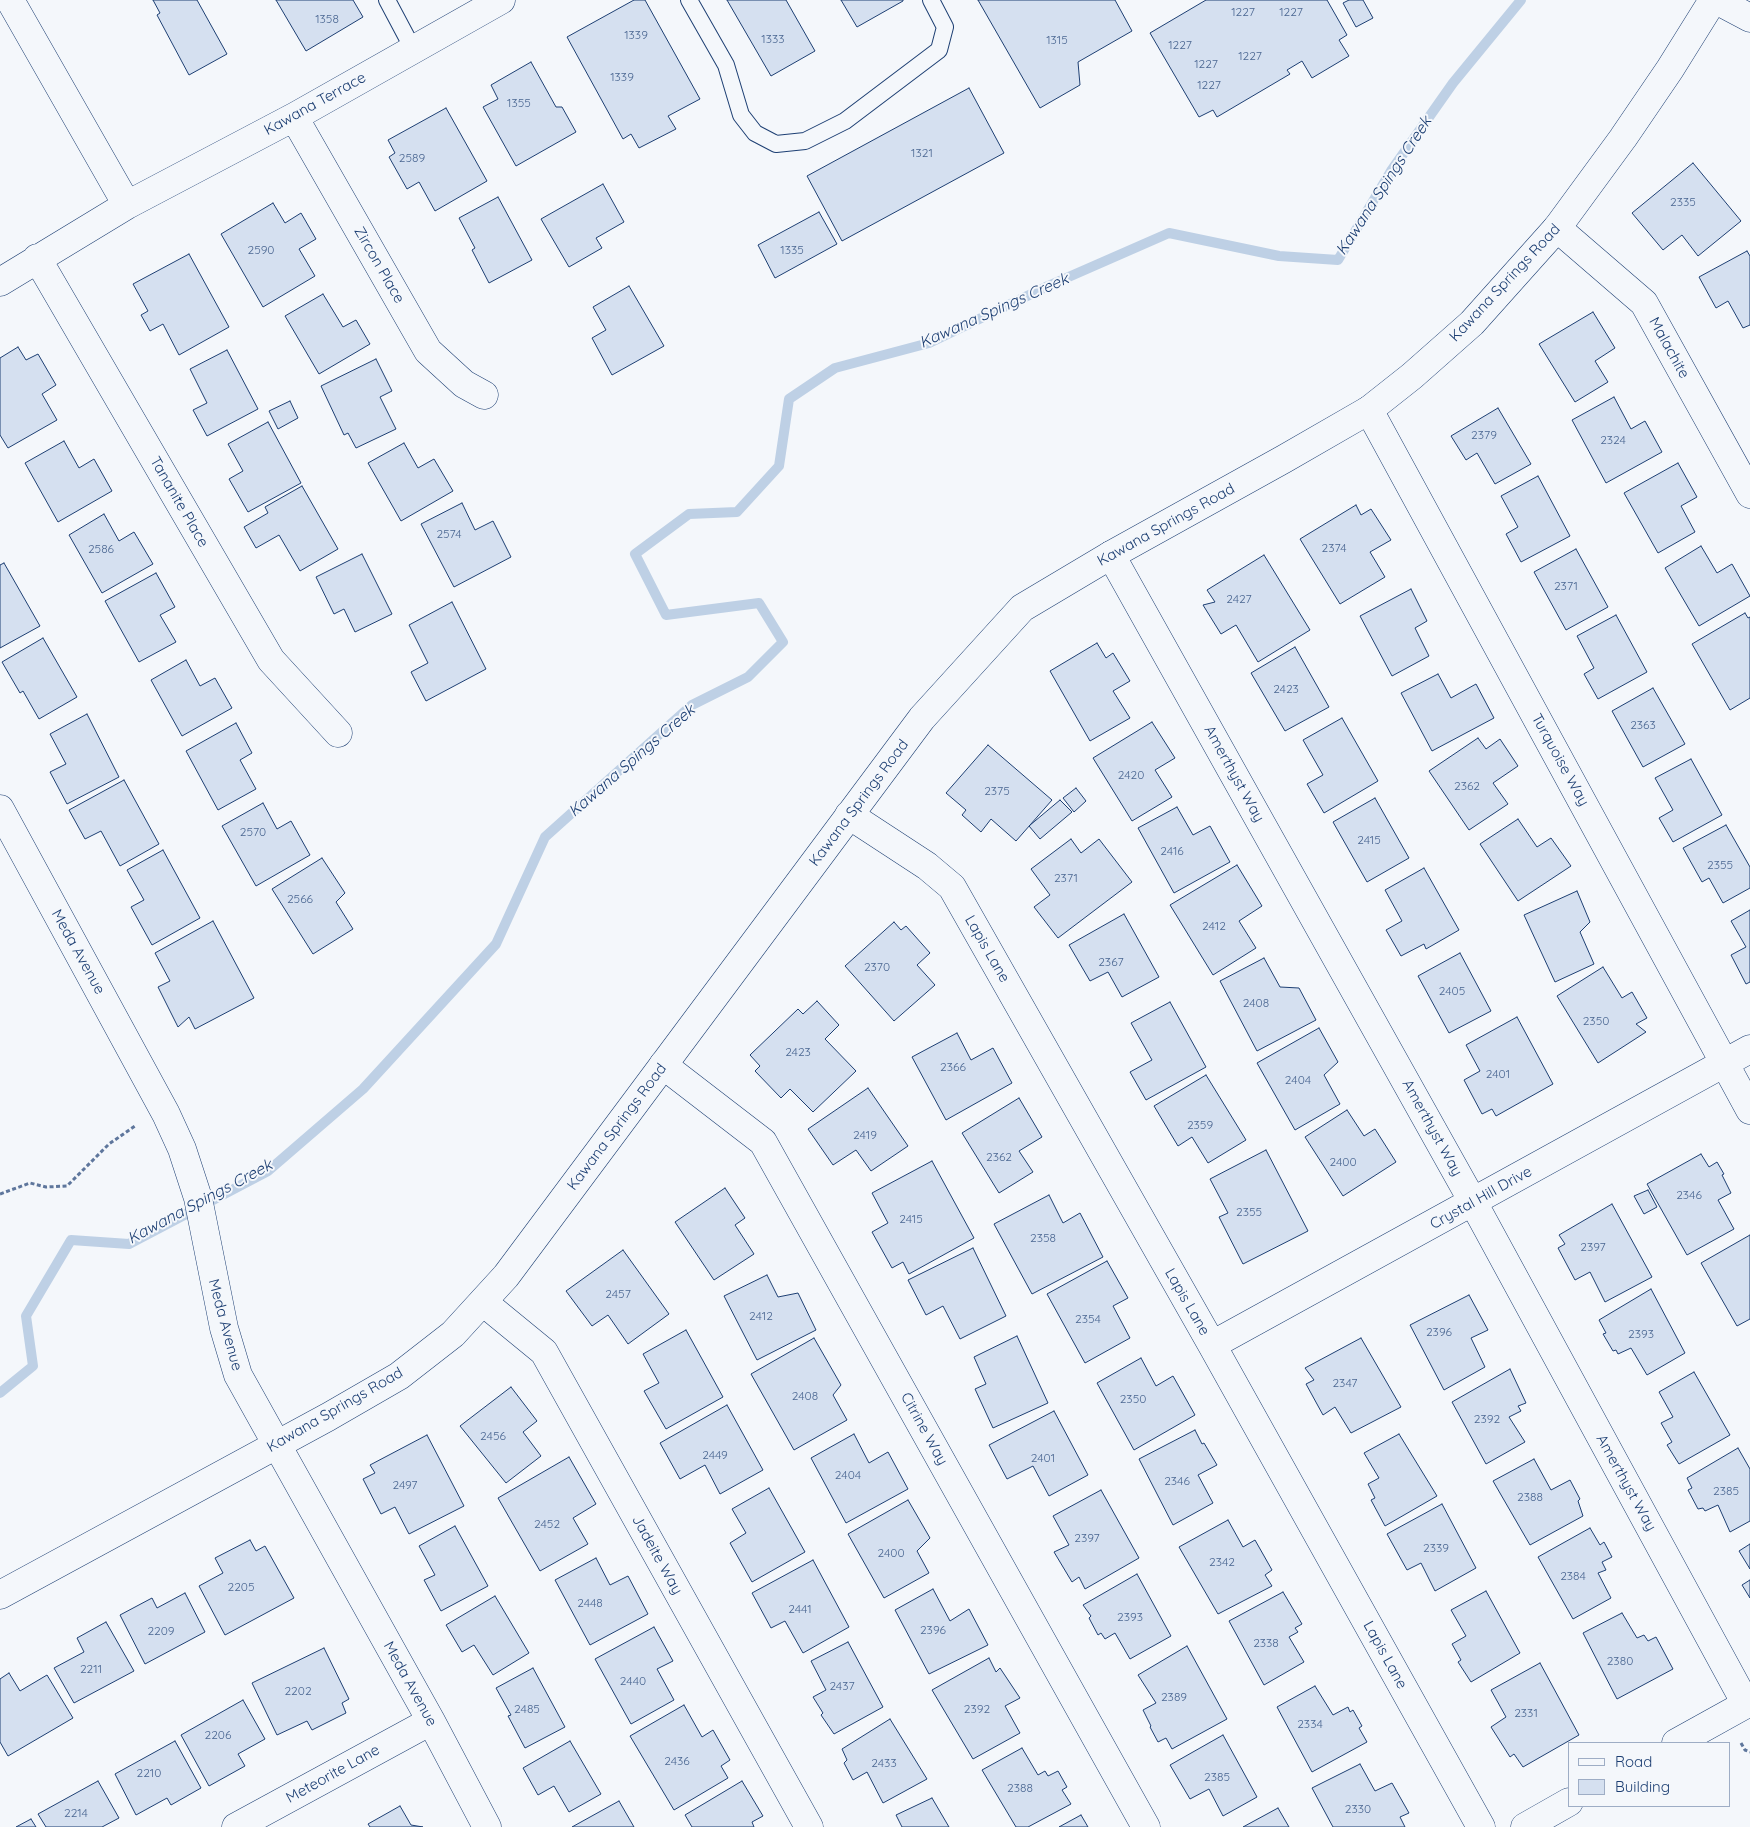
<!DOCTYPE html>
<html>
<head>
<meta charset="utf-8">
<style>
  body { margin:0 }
  #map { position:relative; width:1750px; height:1827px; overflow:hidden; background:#f4f7fb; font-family:Quicksand,sans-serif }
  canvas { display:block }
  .legend { position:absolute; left:1568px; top:1742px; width:162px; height:65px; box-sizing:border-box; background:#f4f7fb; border:1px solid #9eadc5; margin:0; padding:6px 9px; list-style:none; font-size:15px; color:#1d3f73 }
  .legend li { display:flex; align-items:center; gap:10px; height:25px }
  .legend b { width:25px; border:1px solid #9eadc5 }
</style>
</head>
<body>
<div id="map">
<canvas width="1750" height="1827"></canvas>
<ul class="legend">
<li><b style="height:6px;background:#f4f7fb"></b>Road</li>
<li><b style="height:14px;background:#d5e0f0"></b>Building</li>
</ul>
</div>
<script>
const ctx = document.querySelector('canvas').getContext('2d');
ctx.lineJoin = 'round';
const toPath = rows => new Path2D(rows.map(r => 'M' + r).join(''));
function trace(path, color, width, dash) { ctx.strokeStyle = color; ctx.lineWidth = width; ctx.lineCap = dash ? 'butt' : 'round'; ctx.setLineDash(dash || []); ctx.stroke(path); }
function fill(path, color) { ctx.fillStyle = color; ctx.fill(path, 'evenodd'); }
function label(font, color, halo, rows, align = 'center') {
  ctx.font = font + ' Quicksand,sans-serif'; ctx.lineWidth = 4; ctx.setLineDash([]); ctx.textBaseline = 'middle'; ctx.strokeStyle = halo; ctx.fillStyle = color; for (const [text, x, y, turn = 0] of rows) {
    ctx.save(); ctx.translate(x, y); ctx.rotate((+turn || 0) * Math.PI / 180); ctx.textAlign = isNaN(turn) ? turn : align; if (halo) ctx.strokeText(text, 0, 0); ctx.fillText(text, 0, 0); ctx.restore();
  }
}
trace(toPath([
  [0,1393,33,1366,26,1316,71,1240,129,1244,268,1171,363,1089,496,944,545,837,692,705,748,677,783,642,759,603,666,615,635,554,689,514,737,512,779,466,789,399,835,368,929,343,1048,286,1169,233,1279,256,1338,260,1391,171,1453,83,1521,0]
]), '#bed0e5', 10);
const building = toPath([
  [153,0,197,0,227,54,189,75,157,15,160,13,153,0],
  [276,0,353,0,363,17,306,51,276,0],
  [634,0,645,0,700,99,668,116,676,129,639,148,631,134,623,139,567,37,634,0],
  [727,0,786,0,815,51,771,76,727,0],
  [841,0,903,0,903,1,857,27,841,0],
  [978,0,1115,0,1132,31,1078,62,1080,85,1040,108,978,0],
  [1206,0,1327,0,1347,35,1339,40,1349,56,1312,78,1302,61,1287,70,1290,74,1217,117,1213,110,1199,117,1150,33,1206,0],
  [1349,0,1363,0,1373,18,1356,27,1343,3,1349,0],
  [531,62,556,107,562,107,576,132,516,166,483,107,498,99,491,85,531,62],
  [969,88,1004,153,842,241,807,176,969,88],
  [446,108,487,181,435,211,419,182,407,189,389,157,395,153,388,140,446,108],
  [1693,163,1741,221,1698,256,1682,235,1663,250,1632,213,1693,163],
  [603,184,624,222,596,238,602,248,569,267,541,219,603,184],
  [498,197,532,260,489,283,472,250,475,248,459,218,498,197],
  [273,203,285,223,301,213,316,239,299,249,315,276,263,307,221,234,273,203],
  [819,212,837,244,775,278,758,245,819,212],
  [1747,251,1750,256,1750,325,1743,328,1728,301,1716,308,1699,277,1747,251],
  [189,254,229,327,179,355,163,324,150,331,141,315,148,311,133,284,189,254],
  [629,286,664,346,612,375,592,338,606,330,593,307,629,286],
  [323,294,343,327,356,320,370,344,319,374,285,316,323,294],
  [1593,312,1615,348,1595,361,1608,382,1575,402,1539,344,1593,312],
  [18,347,26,360,38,354,56,385,42,394,57,420,8,448,0,435,0,358,18,347],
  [227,350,258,409,207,436,193,410,207,403,190,369,227,350],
  [376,359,392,391,380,397,396,429,356,448,348,433,344,435,321,386,376,359],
  [1614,397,1631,429,1645,421,1662,452,1606,483,1572,420,1614,397],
  [290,401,298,418,278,429,269,411,290,401],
  [1498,408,1531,464,1495,484,1477,453,1466,460,1451,436,1498,408],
  [268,422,301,483,248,512,229,479,243,471,228,444,268,422],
  [64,441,79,468,94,459,112,491,58,522,25,463,64,441],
  [404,443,418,468,434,459,453,491,401,521,368,463,404,443],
  [1678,463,1697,497,1681,506,1695,532,1658,553,1624,493,1678,463],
  [1538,476,1570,536,1521,562,1506,534,1518,527,1501,496,1538,476],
  [302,486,338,549,300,571,279,535,256,548,244,527,268,513,265,507,302,486],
  [462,503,475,530,493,521,511,557,454,587,421,524,462,503],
  [1356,505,1361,515,1371,509,1391,540,1370,552,1385,577,1340,604,1300,539,1356,505],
  [104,514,119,541,134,532,153,564,102,593,69,535,104,514],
  [1701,546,1717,573,1732,564,1750,596,1699,626,1665,568,1701,546],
  [1576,549,1608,607,1566,630,1534,572,1576,549],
  [362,554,392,614,355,632,344,609,334,614,316,577,362,554],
  [1264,555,1310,630,1258,662,1236,625,1221,634,1203,605,1215,602,1207,590,1264,555],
  [4,563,40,626,0,648,0,565,4,563],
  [156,573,175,607,160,615,176,642,139,662,105,601,156,573],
  [1411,589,1427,621,1415,628,1429,656,1392,676,1360,616,1411,589],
  [452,602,486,669,426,701,411,672,428,663,409,625,452,602],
  [1745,613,1748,618,1750,617,1750,698,1730,710,1692,644,1745,613],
  [1616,615,1647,672,1598,699,1584,674,1594,668,1577,636,1616,615],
  [43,638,77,697,39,719,23,691,20,693,2,662,43,638],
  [1097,643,1106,658,1113,653,1130,681,1113,691,1130,718,1090,741,1050,671,1097,643],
  [1295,647,1329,707,1285,731,1251,673,1295,647],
  [186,660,200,686,215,678,232,708,182,736,151,680,186,660],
  [1438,674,1451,698,1476,684,1494,718,1432,751,1401,693,1438,674],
  [1653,688,1685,744,1643,767,1612,711,1653,688],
  [87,714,119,777,67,804,50,772,66,764,50,734,87,714],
  [1342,718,1378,781,1324,813,1307,784,1323,775,1303,740,1342,718],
  [1152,722,1175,758,1155,770,1172,797,1132,821,1093,758,1152,722],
  [236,723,252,753,240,760,256,789,218,810,186,751,236,723],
  [1478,738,1486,749,1500,739,1518,766,1493,783,1508,804,1469,830,1429,771,1478,738],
  [988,745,1052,800,1016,841,991,819,981,832,962,815,966,810,946,793,988,745],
  [1691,759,1722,815,1673,842,1659,818,1673,810,1655,778,1691,759],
  [124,780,159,844,120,866,101,831,85,839,69,810,124,780],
  [1076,788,1086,801,1074,812,1063,798,1076,788],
  [1375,798,1409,858,1367,882,1333,822,1375,798],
  [1060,800,1072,812,1040,839,1029,826,1060,800],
  [263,803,277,829,291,821,310,855,256,886,222,826,263,803],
  [1177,807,1193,835,1210,826,1230,862,1174,893,1138,828,1177,807],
  [1518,819,1537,847,1551,838,1571,866,1518,901,1480,844,1518,819],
  [1726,825,1750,867,1750,888,1723,903,1709,878,1702,882,1683,848,1726,825],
  [1071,839,1081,853,1099,839,1132,882,1058,938,1034,907,1050,895,1031,869,1071,839],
  [163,850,200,918,152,945,131,907,144,900,127,870,163,850],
  [322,858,345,893,336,902,353,929,313,954,272,889,322,858],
  [1237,865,1262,906,1239,921,1256,948,1213,975,1170,905,1237,865],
  [1424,868,1459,930,1426,949,1424,944,1401,956,1386,930,1402,921,1385,890,1424,868],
  [1577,891,1590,922,1580,932,1594,964,1555,982,1524,915,1577,891],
  [1750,910,1750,982,1746,984,1731,955,1746,947,1731,921,1750,910],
  [1124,914,1159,977,1122,997,1108,972,1090,981,1069,945,1124,914],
  [213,921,254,998,195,1029,189,1017,178,1027,158,987,170,981,155,953,213,921],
  [894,922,901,930,906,926,930,953,917,965,935,985,894,1021,845,966,894,922],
  [1460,953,1491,1011,1449,1033,1418,976,1460,953],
  [1264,958,1280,987,1299,988,1316,1020,1257,1051,1220,981,1264,958],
  [1603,967,1622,998,1632,992,1647,1018,1636,1024,1646,1032,1598,1063,1557,996,1603,967],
  [817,1001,839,1025,825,1039,856,1071,813,1112,790,1089,781,1098,755,1071,760,1066,750,1055,798,1009,803,1014,817,1001],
  [1170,1002,1206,1067,1146,1100,1130,1072,1152,1060,1131,1023,1170,1002],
  [1517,1017,1553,1084,1496,1116,1492,1109,1482,1114,1464,1080,1480,1071,1466,1045,1517,1017],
  [1319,1028,1338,1062,1324,1075,1340,1104,1295,1130,1257,1063,1319,1028],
  [957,1033,971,1060,993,1048,1012,1083,946,1120,912,1057,957,1033],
  [1206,1075,1246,1140,1208,1163,1192,1137,1178,1146,1154,1106,1206,1075],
  [868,1088,908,1146,871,1171,856,1150,833,1165,808,1129,868,1088],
  [1019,1098,1042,1137,1019,1151,1033,1172,999,1193,962,1133,1019,1098],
  [1347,1110,1364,1136,1375,1129,1396,1162,1343,1196,1305,1137,1347,1110],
  [1266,1150,1308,1231,1243,1264,1219,1217,1228,1213,1210,1179,1266,1150],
  [1701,1154,1709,1167,1717,1162,1724,1174,1722,1175,1731,1193,1718,1200,1734,1229,1687,1255,1647,1184,1701,1154],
  [932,1161,974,1238,909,1274,903,1262,892,1268,872,1232,888,1223,872,1193,932,1161],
  [725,1188,745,1218,735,1225,754,1254,714,1280,675,1222,725,1188],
  [1648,1190,1657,1207,1644,1214,1634,1196,1648,1190],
  [1049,1195,1063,1223,1080,1213,1103,1257,1032,1294,994,1224,1049,1195],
  [1612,1204,1652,1277,1605,1302,1590,1272,1575,1280,1558,1248,1565,1244,1559,1235,1612,1204],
  [1750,1235,1750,1319,1737,1326,1701,1263,1750,1235],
  [973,1248,1006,1316,960,1339,943,1306,926,1315,908,1280,973,1248],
  [623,1250,669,1314,628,1344,608,1315,592,1326,566,1291,623,1250],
  [1107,1261,1128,1298,1113,1306,1130,1338,1085,1363,1047,1294,1107,1261],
  [767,1275,778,1297,798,1293,816,1330,757,1360,724,1296,767,1275],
  [1651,1289,1685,1353,1647,1375,1631,1348,1618,1354,1616,1350,1613,1351,1603,1334,1606,1333,1599,1320,1651,1289],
  [1469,1295,1488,1330,1471,1338,1485,1367,1444,1390,1410,1325,1469,1295],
  [686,1330,723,1397,666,1429,644,1391,659,1383,643,1354,686,1330],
  [1017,1336,1048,1403,993,1428,975,1389,986,1384,974,1357,1017,1336],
  [814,1338,841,1385,833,1395,847,1420,794,1450,751,1374,814,1338],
  [1361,1338,1401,1407,1351,1433,1335,1407,1323,1415,1306,1384,1314,1380,1305,1368,1361,1338],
  [1141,1358,1156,1386,1173,1376,1195,1415,1134,1450,1097,1383,1141,1358],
  [1510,1369,1526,1403,1518,1406,1521,1411,1509,1417,1525,1442,1486,1464,1452,1402,1510,1369],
  [1694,1372,1730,1435,1679,1464,1667,1445,1672,1442,1661,1423,1673,1417,1659,1392,1694,1372],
  [511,1387,537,1421,523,1432,541,1456,506,1483,460,1426,511,1387],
  [727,1405,763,1470,720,1494,705,1465,680,1479,660,1443,727,1405],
  [1054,1411,1088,1475,1049,1496,1033,1466,1007,1479,989,1445,1054,1411],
  [1195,1430,1202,1444,1204,1443,1217,1465,1198,1475,1213,1503,1173,1525,1139,1459,1195,1430],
  [854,1434,869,1463,888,1452,908,1489,846,1523,811,1458,854,1434],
  [1399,1434,1437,1496,1385,1526,1371,1500,1375,1498,1368,1484,1379,1478,1364,1453,1399,1434],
  [427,1435,464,1506,409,1534,395,1507,381,1514,363,1479,375,1473,370,1465,427,1435],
  [1738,1448,1750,1469,1750,1521,1730,1532,1718,1505,1705,1511,1703,1508,1698,1509,1688,1490,1692,1488,1687,1478,1738,1448],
  [569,1457,596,1504,573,1518,588,1544,540,1571,498,1498,569,1457],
  [1534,1459,1551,1490,1570,1480,1580,1499,1578,1501,1583,1516,1530,1545,1493,1481,1534,1459],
  [769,1488,805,1552,752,1582,730,1543,746,1533,732,1509,769,1488],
  [1101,1490,1139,1558,1085,1589,1079,1577,1072,1582,1054,1552,1069,1545,1053,1516,1101,1490],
  [908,1500,930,1538,917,1551,929,1573,884,1598,848,1534,908,1500],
  [1442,1504,1476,1568,1435,1591,1421,1563,1407,1570,1387,1534,1442,1504],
  [1228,1520,1243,1547,1255,1540,1272,1570,1265,1575,1272,1586,1218,1614,1179,1547,1228,1520],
  [455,1526,488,1586,441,1611,424,1580,435,1575,419,1546,455,1526],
  [1590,1528,1600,1545,1604,1542,1612,1557,1602,1562,1606,1570,1598,1573,1611,1598,1573,1619,1538,1557,1590,1528],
  [250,1540,256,1551,265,1546,294,1598,225,1635,199,1586,223,1573,215,1558,250,1540],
  [1750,1544,1750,1569,1739,1551,1750,1544],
  [596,1558,610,1585,628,1576,648,1614,590,1645,555,1580,596,1558],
  [813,1560,849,1627,803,1653,785,1621,771,1628,752,1593,813,1560],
  [1137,1574,1171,1636,1130,1659,1115,1633,1105,1639,1101,1633,1098,1635,1089,1618,1091,1616,1083,1605,1137,1574],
  [1750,1580,1750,1598,1742,1585,1750,1580],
  [933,1589,950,1621,969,1609,988,1645,929,1674,895,1610,933,1589],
  [1486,1591,1520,1653,1471,1682,1458,1662,1461,1660,1452,1644,1466,1636,1451,1610,1486,1591],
  [1283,1592,1302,1624,1295,1628,1298,1632,1289,1637,1304,1662,1264,1685,1229,1621,1283,1592],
  [185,1593,205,1632,145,1664,120,1615,152,1598,157,1608,185,1593],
  [495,1596,529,1653,493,1675,474,1645,462,1652,446,1625,495,1596],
  [1622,1613,1637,1638,1644,1635,1648,1641,1656,1637,1673,1669,1617,1699,1583,1633,1622,1613],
  [106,1622,134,1671,74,1703,54,1668,84,1652,77,1638,106,1622],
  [654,1627,673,1661,657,1669,674,1700,631,1724,595,1659,654,1627],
  [848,1642,883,1707,834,1734,821,1715,823,1713,813,1697,826,1690,811,1661,848,1642],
  [1187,1646,1227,1719,1172,1749,1166,1738,1158,1742,1150,1727,1151,1726,1143,1710,1156,1703,1138,1675,1187,1646],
  [324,1648,349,1699,342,1703,346,1713,312,1730,307,1721,277,1735,252,1683,324,1648],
  [989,1658,996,1672,1000,1668,1020,1698,1005,1706,1020,1733,973,1759,932,1690,989,1658],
  [1540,1663,1579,1735,1523,1767,1514,1754,1510,1757,1491,1727,1506,1717,1491,1690,1540,1663],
  [533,1668,565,1727,525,1748,508,1716,511,1715,496,1688,533,1668],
  [9,1673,20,1691,47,1675,73,1718,8,1756,0,1742,0,1679,9,1673],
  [1315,1686,1333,1715,1348,1707,1350,1712,1353,1710,1362,1726,1359,1728,1367,1742,1312,1772,1277,1707,1315,1686],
  [243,1700,265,1739,238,1754,245,1766,209,1786,181,1735,243,1700],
  [684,1705,702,1737,713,1730,730,1760,721,1766,728,1778,674,1810,630,1736,684,1705],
  [890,1719,927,1779,883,1803,867,1772,853,1780,844,1763,847,1760,842,1749,890,1719],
  [1223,1735,1257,1797,1223,1816,1209,1789,1190,1799,1170,1765,1223,1735],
  [175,1741,201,1788,171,1805,167,1798,136,1815,115,1774,175,1741],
  [570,1741,601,1794,569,1812,554,1786,538,1795,523,1768,570,1741],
  [1022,1748,1038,1775,1045,1771,1048,1776,1058,1771,1067,1787,1062,1790,1071,1804,1028,1827,1016,1827,982,1770,1022,1748],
  [1360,1764,1375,1791,1392,1783,1409,1813,1400,1817,1405,1827,1333,1827,1312,1788,1360,1764],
  [98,1781,119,1818,102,1827,46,1827,38,1814,98,1781],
  [742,1781,763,1816,752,1822,754,1827,692,1827,685,1815,742,1781],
  [932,1798,949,1827,902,1827,896,1815,932,1798],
  [619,1801,634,1827,572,1827,619,1801],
  [400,1806,411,1825,423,1827,370,1827,368,1824,400,1806],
  [1278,1808,1289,1827,1243,1827,1278,1808],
  [1081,1815,1088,1827,1059,1827,1081,1815],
  [31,1819,36,1827,16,1827,31,1819]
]);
fill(building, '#d5e0f0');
trace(building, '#1d3f73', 1);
const lane = toPath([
  [387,0,413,49],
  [689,0,726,65,741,115,755,133,776,144,805,141,845,121,939,50,945,27,931,0]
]);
const street = toPath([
  [10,0,127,205],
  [1716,0,1750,18],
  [294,117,428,351,464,384,484,395],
  [1557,228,1644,303,1750,494],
  [37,258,271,660,338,733],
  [0,282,127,205,294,117,501,0],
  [1369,410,1750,1110],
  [1111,555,1473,1202,1746,1704],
  [0,809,166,1114,182,1149,198,1198,224,1328,238,1375,431,1721,487,1827],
  [849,815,927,866,952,887,1212,1345,1481,1827],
  [663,1065,763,1142,1146,1827],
  [483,1302,544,1352,809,1827],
  [1212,1345,1750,1049],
  [1676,1743,1750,1702],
  [236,1827,431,1721],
  [1525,1827,1569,1802]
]);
const secondary = toPath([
  [0,1595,328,1417,399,1376,453,1334,506,1276,922,718,1022,608,1111,555,1284,459,1369,410,1412,376,1472,323,1557,228,1623,138,1670,69,1713,0]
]);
trace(lane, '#1d3f73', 18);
trace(street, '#1d3f73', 29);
trace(secondary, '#1d3f73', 29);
trace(toPath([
  [0,1194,30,1183,46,1187,67,1186,109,1144,135,1126],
  [1741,1743,1745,1750,1750,1752]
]), '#5e769c', 3, [4, 2.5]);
trace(lane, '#f4f7fb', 16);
trace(street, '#f4f7fb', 28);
trace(secondary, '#f4f7fb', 28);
label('12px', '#4b6792', null, [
  ["1227",1243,12],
  ["1227",1291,12],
  ["1358",327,19],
  ["1339",636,35],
  ["1333",773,39],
  ["1315",1057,40],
  ["1227",1180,45],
  ["1227",1250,56],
  ["1227",1206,64],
  ["1339",622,77],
  ["1227",1209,85],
  ["1355",519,103],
  ["1321",922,153],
  ["2589",412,158],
  ["2335",1683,202],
  ["2590",261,250],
  ["1335",792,250],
  ["2379",1484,435],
  ["2324",1613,440],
  ["2574",449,534],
  ["2374",1334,548],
  ["2586",101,549],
  ["2371",1566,586],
  ["2427",1239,599],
  ["2423",1286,689],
  ["2363",1643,725],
  ["2420",1131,775],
  ["2362",1467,786],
  ["2375",997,791],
  ["2570",253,832],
  ["2415",1369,840],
  ["2416",1172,851],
  ["2355",1720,865],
  ["2371",1066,878],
  ["2566",300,899],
  ["2412",1214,926],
  ["2367",1111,962],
  ["2370",877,967],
  ["2405",1452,991],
  ["2408",1256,1003],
  ["2350",1596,1021],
  ["2423",798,1052],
  ["2366",953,1067],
  ["2401",1498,1074],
  ["2404",1298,1080],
  ["2359",1200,1125],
  ["2419",865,1135],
  ["2362",999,1157],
  ["2400",1343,1162],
  ["2346",1689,1195],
  ["2355",1249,1212],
  ["2415",911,1219],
  ["2358",1043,1238],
  ["2397",1593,1247],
  ["2457",618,1294],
  ["2412",761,1316],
  ["2354",1088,1319],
  ["2396",1439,1332],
  ["2393",1641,1334],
  ["2347",1345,1383],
  ["2408",805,1396],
  ["2350",1133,1399],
  ["2392",1487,1419],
  ["2456",493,1436],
  ["2449",715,1455],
  ["2401",1043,1458],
  ["2404",848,1475],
  ["2346",1177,1481],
  ["2497",405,1485],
  ["2385",1726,1491],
  ["2388",1530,1497],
  ["2452",547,1524],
  ["2397",1087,1538],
  ["2339",1436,1548],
  ["2400",891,1553],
  ["2342",1222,1562],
  ["2384",1573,1576],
  ["2205",241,1587],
  ["2448",590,1603],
  ["2441",800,1609],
  ["2393",1130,1617],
  ["2396",933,1630],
  ["2209",161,1631],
  ["2338",1266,1643],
  ["2380",1620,1661],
  ["2211",91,1669],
  ["2440",633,1681],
  ["2437",842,1686],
  ["2202",298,1691],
  ["2389",1174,1697],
  ["2485",527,1709],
  ["2392",977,1709],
  ["2331",1526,1713],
  ["2334",1310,1724],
  ["2206",218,1735],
  ["2436",677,1761],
  ["2433",884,1763],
  ["2210",149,1773],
  ["2385",1217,1777],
  ["2388",1020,1788],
  ["2330",1358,1809],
  ["2214",76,1813]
]);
label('15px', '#1d3f73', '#f4f7fb', [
  ["Kawana Terrace",315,104,-29],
  ["Zircon Place",379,265,60],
  ["Kawana Springs Road",1505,283,-47],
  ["Malachite",1669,348,61],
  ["Tananite Place",179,502,60],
  ["Kawana Springs Road",1166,525,-29],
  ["Turquoise Way",1560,760,61],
  ["Amerthyst Way",1234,774,61],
  ["Kawana Springs Road",859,803,-53],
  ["Lapis Lane",987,949,60],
  ["Meda Avenue",78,952,61],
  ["Kawana Springs Road",617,1127,-53],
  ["Amerthyst Way",1432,1128,61],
  ["Crystal Hill Drive",1481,1198,-29],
  ["Lapis Lane",1187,1302,60],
  ["Meda Avenue",225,1325,75],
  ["Kawana Springs Road",335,1410,-30],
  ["Citrine Way",924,1429,61],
  ["Amerthyst Way",1626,1483,61],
  ["Jadeite Way",657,1555,61],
  ["Lapis Lane",1385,1655,61],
  ["Meda Avenue",410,1684,61],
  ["Meteorite Lane",333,1774,-29]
]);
label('italic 16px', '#1d3f73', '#f4f7fb', [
  ["Kawana Spings Creek",1384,186,-57],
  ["Kawana Spings Creek",994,311,-24],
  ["Kawana Spings Creek",632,761,-41],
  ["Kawana Spings Creek",200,1202,-28]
]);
</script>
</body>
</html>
